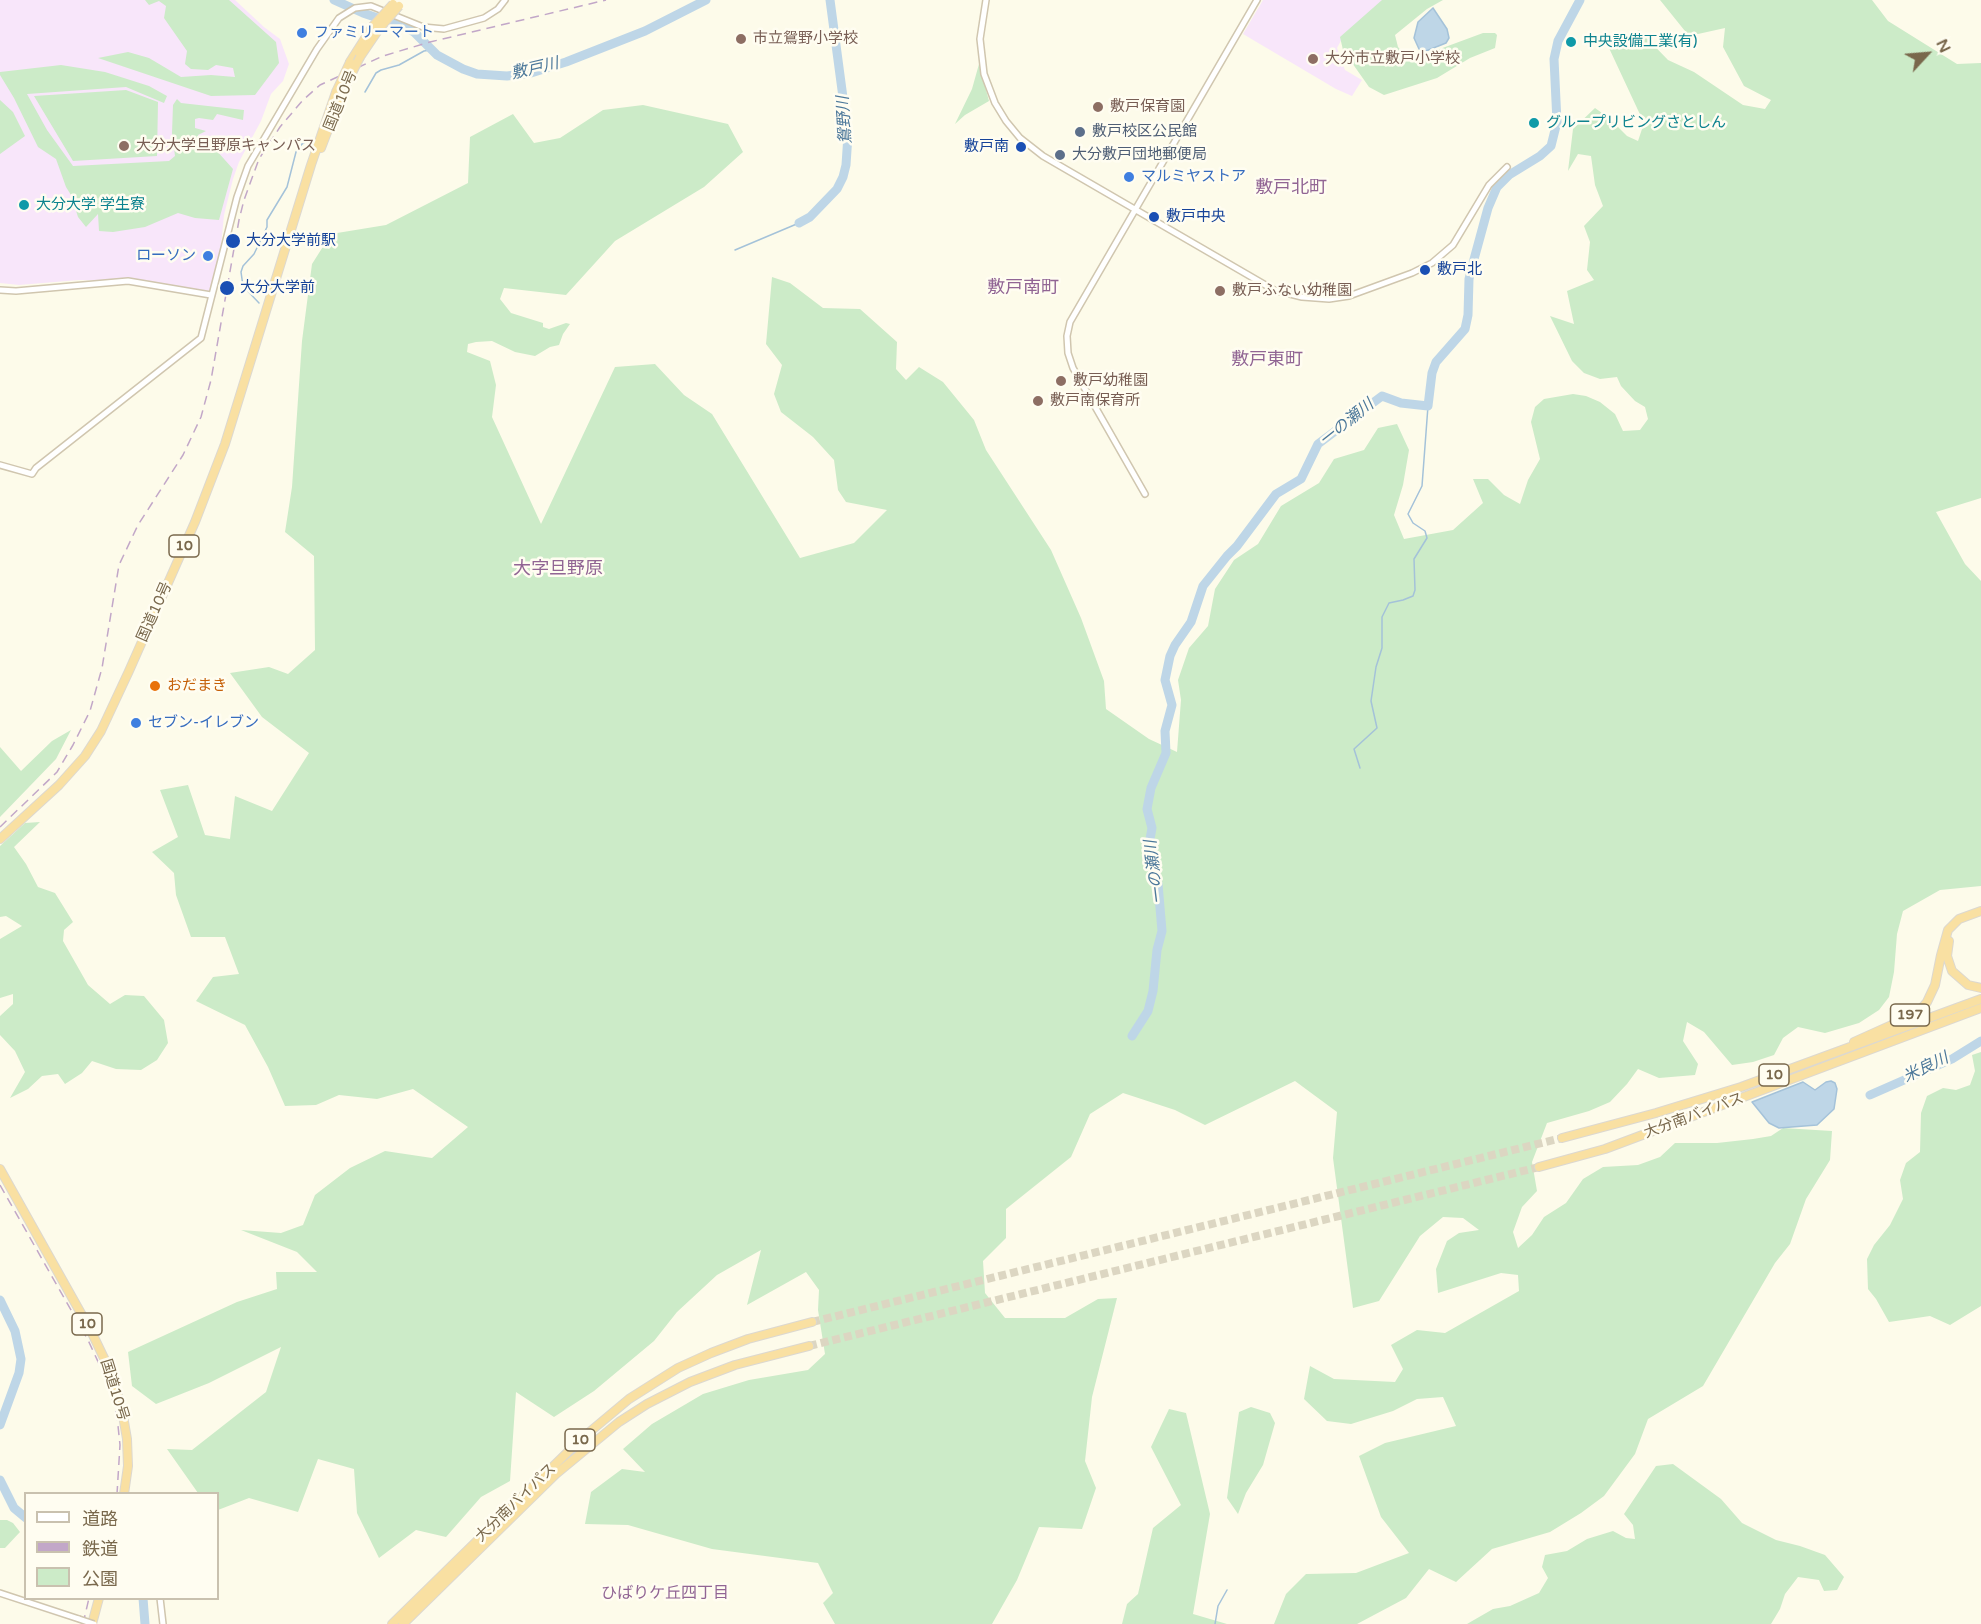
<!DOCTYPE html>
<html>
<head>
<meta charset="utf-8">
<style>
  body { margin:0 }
  #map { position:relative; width:1981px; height:1624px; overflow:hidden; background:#fdfbea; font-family:"Varela Round","Noto Sans JP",sans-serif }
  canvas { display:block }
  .legend { position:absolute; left:24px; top:1492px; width:195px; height:108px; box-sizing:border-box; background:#fffdf1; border:2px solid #c9c1af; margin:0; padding:8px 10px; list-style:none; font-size:18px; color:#79684c }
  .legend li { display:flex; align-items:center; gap:12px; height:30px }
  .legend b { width:30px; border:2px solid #c9c1af }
  .north { position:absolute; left:1897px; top:24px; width:60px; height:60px; -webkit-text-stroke:4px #fffdf1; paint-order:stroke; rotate:64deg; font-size:16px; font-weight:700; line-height:24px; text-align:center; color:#79684c }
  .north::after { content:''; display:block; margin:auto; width:21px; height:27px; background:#79684c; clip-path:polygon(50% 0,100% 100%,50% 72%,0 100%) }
</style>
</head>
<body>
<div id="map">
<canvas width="1981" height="1624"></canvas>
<ul class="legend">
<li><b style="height:8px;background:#fff"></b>道路</li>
<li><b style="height:8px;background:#c2a7c8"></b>鉄道</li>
<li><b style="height:16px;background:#ccebc8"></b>公園</li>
</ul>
<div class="north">N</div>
</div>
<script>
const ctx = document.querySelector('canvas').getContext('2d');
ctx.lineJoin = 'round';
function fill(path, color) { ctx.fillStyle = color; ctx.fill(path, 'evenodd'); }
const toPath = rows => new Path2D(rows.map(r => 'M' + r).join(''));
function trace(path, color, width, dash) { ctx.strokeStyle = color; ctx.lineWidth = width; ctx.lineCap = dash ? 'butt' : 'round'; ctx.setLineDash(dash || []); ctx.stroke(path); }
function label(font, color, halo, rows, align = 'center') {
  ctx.font = font + ' "Varela Round","Noto Sans JP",sans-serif'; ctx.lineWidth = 5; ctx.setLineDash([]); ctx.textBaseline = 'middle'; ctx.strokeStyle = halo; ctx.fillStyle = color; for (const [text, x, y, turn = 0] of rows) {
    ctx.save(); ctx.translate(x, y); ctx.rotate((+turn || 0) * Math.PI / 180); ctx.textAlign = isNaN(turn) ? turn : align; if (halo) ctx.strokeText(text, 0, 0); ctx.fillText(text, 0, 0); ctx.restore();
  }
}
fill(toPath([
  [0,0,235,0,264,27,280,39,289,64,283,81,271,94,261,121,239,162,233,179,224,215,216,297,164,286,124,281,79,280,19,285,0,283],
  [1263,0,1391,0,1344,35,1337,48,1345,70,1362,80,1352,96,1336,89,1243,34]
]), '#f8e6fa');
fill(toPath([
  [145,0,229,0,276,42,279,63,255,95,211,96,98,58,128,52,149,58,181,77,211,75,235,77,233,68,216,65,208,70,191,69,185,64,187,51,164,18,166,6,159,1,149,5],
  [1382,0,1443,0,1427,9,1395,35,1398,47,1407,58,1429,53,1483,33,1495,33,1497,35,1495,48,1470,58,1437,78,1384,95,1369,87,1343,50,1340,37],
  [1660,0,1872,0,1888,21,1957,64,1981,63,1981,498,1936,512,1965,564,1981,581,1981,886,1940,890,1903,911,1897,934,1894,972,1889,997,1879,1010,1859,1023,1825,1033,1798,1027,1783,1038,1774,1055,1753,1062,1732,1065,1704,1032,1687,1022,1683,1041,1698,1064,1695,1075,1659,1078,1638,1069,1627,1084,1610,1102,1589,1111,1547,1123,1532,1162,1537,1191,1522,1207,1513,1232,1518,1248,1532,1235,1544,1217,1566,1203,1583,1179,1603,1167,1638,1165,1660,1157,1675,1143,1717,1143,1753,1139,1771,1136,1783,1128,1832,1131,1830,1160,1806,1199,1790,1244,1775,1263,1703,1386,1648,1419,1635,1454,1604,1496,1581,1513,1550,1532,1492,1549,1456,1582,1429,1569,1406,1598,1357,1624,1274,1624,1286,1594,1306,1574,1356,1573,1409,1553,1381,1517,1359,1456,1385,1443,1456,1426,1443,1397,1417,1399,1393,1411,1351,1424,1327,1421,1304,1399,1310,1366,1334,1379,1395,1382,1403,1369,1391,1345,1417,1330,1445,1333,1519,1291,1518,1275,1501,1273,1438,1293,1436,1269,1447,1241,1459,1233,1479,1230,1463,1218,1443,1217,1420,1236,1379,1301,1353,1308,1333,1158,1337,1112,1295,1081,1205,1125,1175,1110,1123,1093,1090,1114,1071,1157,1006,1209,1006,1238,983,1261,985,1293,1005,1318,1065,1318,1098,1299,1117,1298,1092,1397,1085,1461,1096,1488,1082,1529,1039,1527,1017,1580,992,1624,835,1624,823,1603,833,1593,818,1563,712,1549,628,1525,585,1524,591,1492,622,1469,645,1472,623,1449,652,1424,703,1394,749,1380,808,1370,825,1354,818,1310,819,1290,806,1272,747,1305,761,1250,717,1275,677,1312,654,1341,594,1391,554,1417,516,1392,510,1481,481,1497,446,1537,416,1530,379,1558,357,1513,354,1469,318,1459,298,1512,249,1498,218,1510,218,1494,198,1493,167,1449,192,1450,266,1392,281,1347,209,1383,156,1404,132,1386,128,1352,237,1302,277,1289,276,1272,317,1272,297,1252,241,1230,281,1233,303,1225,315,1195,350,1168,385,1151,432,1158,468,1127,413,1089,377,1099,339,1095,316,1105,285,1106,268,1067,245,1025,196,1001,213,977,239,974,225,937,191,937,176,895,174,873,152,852,178,837,160,790,188,785,205,835,230,839,235,796,272,811,309,753,262,717,230,673,269,667,288,674,315,650,314,556,285,532,292,487,302,341,312,264,331,234,386,225,468,183,470,137,513,114,534,143,560,138,603,110,643,105,728,124,743,152,704,187,615,241,566,295,504,288,500,299,511,313,543,323,543,327,549,329,566,323,570,324,563,334,559,345,550,347,535,356,515,352,492,341,476,342,468,344,467,352,490,361,496,385,492,417,541,524,615,367,655,364,684,395,712,414,800,558,854,543,887,510,846,502,838,490,834,460,813,437,781,412,774,394,782,365,766,344,772,277,790,283,823,308,860,309,897,342,896,369,906,380,919,367,943,382,974,420,986,450,1051,550,1081,618,1104,681,1106,709,1149,739,1177,752,1181,700,1178,680,1189,648,1208,626,1215,589,1234,560,1258,544,1281,506,1319,483,1334,459,1364,450,1378,428,1397,424,1409,450,1403,485,1394,515,1404,539,1453,530,1483,503,1473,479,1488,479,1504,495,1520,504,1528,480,1540,459,1531,422,1535,407,1544,399,1573,394,1586,396,1600,402,1615,414,1623,431,1640,430,1648,419,1645,407,1635,401,1621,386,1617,377,1600,379,1584,373,1572,361,1550,316,1574,324,1567,291,1594,280,1587,270,1590,242,1584,226,1603,206,1595,185,1591,156,1578,154,1568,171,1573,129,1595,108,1609,118,1627,136,1638,141,1644,123,1609,48,1639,30,1668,60,1694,72,1743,105,1765,109,1771,100,1744,86,1723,47,1725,28,1689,36],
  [979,64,989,101,965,115,955,124,972,89],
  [61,65,105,72,149,86,167,96,164,103,126,87,27,94,47,130,73,166,169,161,175,156,172,133,173,105,177,99,181,103,244,110,243,120,217,114,213,120,199,118,195,119,195,128,206,131,198,135,201,150,216,150,233,169,219,220,195,218,178,213,145,227,113,232,99,231,98,214,86,227,78,217,71,195,66,187,56,159,38,147,14,98,0,75,0,72],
  [126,90,158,102,157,156,73,161,34,96],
  [0,100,13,112,25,136,0,154],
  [71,730,56,759,0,817,0,747,21,771,52,741],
  [40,822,14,847,26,864,38,887,55,893,73,922,64,930,63,941,88,985,110,1004,125,995,144,996,164,1020,168,1043,157,1060,141,1070,116,1069,92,1061,82,1073,65,1084,58,1074,42,1076,28,1089,10,1098,25,1072,15,1051,0,1035,0,1016,13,1004,13,994,0,998,0,939,22,926,6,916,0,917,0,846,25,823],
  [1981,1052,1981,1306,1950,1325,1930,1316,1889,1322,1876,1299,1868,1289,1867,1259,1874,1245,1890,1225,1903,1199,1900,1180,1906,1163,1920,1152,1921,1113,1927,1096,1943,1088,1956,1090,1970,1085,1975,1071,1972,1055],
  [1251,1407,1270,1413,1275,1423,1263,1465,1246,1493,1238,1514,1227,1498,1239,1412],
  [1169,1409,1186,1413,1210,1514,1193,1614,1227,1624,1122,1624,1127,1604,1138,1594,1153,1528,1181,1505,1151,1447],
  [1673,1464,1721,1499,1742,1523,1776,1540,1800,1546,1825,1555,1844,1577,1837,1590,1824,1591,1819,1580,1798,1577,1785,1594,1780,1609,1771,1624,1467,1624,1493,1609,1510,1606,1539,1593,1548,1578,1542,1567,1545,1555,1567,1551,1587,1539,1613,1531,1626,1538,1635,1539,1633,1525,1624,1514,1656,1466],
  [0,1520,7,1520,13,1523,20,1532,5,1548,0,1548]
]), '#ccebc8');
const water = toPath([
  [1433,8,1447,29,1449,38,1446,43,1426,51,1419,49,1414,38,1418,22,1433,8],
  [1831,1081,1835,1083,1837,1089,1834,1109,1817,1125,1779,1128,1769,1123,1752,1102,1803,1082,1815,1090,1826,1082,1831,1081]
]);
fill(water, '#bed6e7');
trace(water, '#a4c2d9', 1.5);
trace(toPath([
  [365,92,376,73,381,70,399,65,424,51,431,50],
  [735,250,799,223],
  [259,303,243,286,241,272,243,266,254,254,267,227,267,220,287,187,296,152,302,144,307,141],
  [1360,768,1354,749,1377,728,1371,701,1376,667,1382,648,1382,617,1389,603,1403,600,1413,596,1415,590,1414,559,1427,538,1425,531,1413,523,1408,514,1422,486,1428,406],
  [1215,1624,1218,1606,1227,1590]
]), '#a4c2d9', 1.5);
trace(toPath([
  [334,0,363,13,407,28,414,32,437,55,463,69,477,74,507,76,531,73,566,62,645,31,706,0],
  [799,223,810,217,837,189,843,177,846,165,848,135,830,0],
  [1132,1036,1148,1011,1153,991,1157,950,1162,931,1158,884,1152,853,1150,839,1152,828,1147,809,1151,788,1166,753,1165,731,1172,705,1165,680,1170,656,1175,645,1191,622,1203,586,1227,556,1237,546,1276,494,1301,479,1318,444,1382,396,1401,403,1428,406,1432,373,1436,362,1465,329,1468,315,1469,279,1473,263,1488,208,1497,187,1509,175,1540,156,1551,146,1557,122,1554,59,1558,41,1580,0],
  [1870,1095,1952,1059,1981,1041],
  [0,1300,15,1331,21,1359,19,1373,0,1425],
  [0,1480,14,1508,26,1518],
  [143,1598,145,1624]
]), '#bed6e7', 9);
trace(toPath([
  [812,1322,1562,1138],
  [809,1346,1539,1167]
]), '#dcd6c2', 8, [8, 4]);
const tertiary = toPath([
  [986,0,980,39,984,74,995,103,1006,121,1020,138,1043,156,1274,290,1302,297,1329,299,1349,296,1412,273,1432,263,1453,245,1489,185,1507,167],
  [0,290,16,291,128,281,211,295],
  [0,465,32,474,36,468,201,338,237,197,248,166,317,49,339,18,355,8,371,6,423,27,444,29,484,18,498,9,505,0],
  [1145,494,1073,368,1068,353,1067,336,1070,322,1257,0],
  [0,1593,79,1619],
  [160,1598,163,1624]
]);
const trunk = toPath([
  [360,57,379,29],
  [350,62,373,26],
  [321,148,342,93],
  [0,839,59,785,85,756,101,731,129,671,195,522,225,444,311,165,336,92],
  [1949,941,1947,956,1952,971,1968,985,1981,988],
  [1854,1042,1905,1019,1921,1009,1927,1002,1935,985,1941,955,1948,930,1959,919,1981,911],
  [1562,1138,1656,1113,1741,1087,1981,999],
  [1539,1167,1605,1149,1981,1008],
  [0,1169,92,1333,113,1377,122,1410,127,1439,128,1466,124,1494],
  [92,1624,99,1598],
  [392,1624,580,1440,629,1399,678,1368,711,1353,748,1339,812,1322],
  [403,1624,556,1474,619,1422,647,1404,690,1382,735,1365,809,1346]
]);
trace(tertiary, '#d0c6af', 8);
trace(trunk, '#dcd8d0', 10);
trace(tertiary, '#fff', 5);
trace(trunk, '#f9e0a2', 8);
trace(toPath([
  [0,827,57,772,73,745,90,711,102,668,119,565,138,525,183,455,201,417,211,380,239,220,244,200,259,159,280,127,303,100,320,85,383,56,430,42,606,0],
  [0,1185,88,1340,107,1381,117,1416,120,1445,117,1494],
  [83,1624,89,1598]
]), '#c2a7c8', 1.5, [9, 6]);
const tertiaryBridge = toPath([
  [79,1619,94,1624]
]);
const trunkBridge = toPath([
  [373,26,393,4],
  [379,29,399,6],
  [336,92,350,62],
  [342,93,360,57]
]);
trace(tertiaryBridge, '#d0c6af', 8, []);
trace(trunkBridge, '#dcd8d0', 10, []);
trace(tertiaryBridge, '#fff', 5);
trace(trunkBridge, '#f9e0a2', 8);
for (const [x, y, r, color] of [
  [302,33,6,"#3f7fe0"],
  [741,39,6,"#8d6e63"],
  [1571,42,6,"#0f9aa8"],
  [1313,59,6,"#8d6e63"],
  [1098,107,6,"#8d6e63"],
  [1534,123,6,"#0f9aa8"],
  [1080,132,6,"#5c6f8a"],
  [124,146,6,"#8d6e63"],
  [1021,147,6,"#1a4fb4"],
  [1060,155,6,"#5c6f8a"],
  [1129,177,6,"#3f7fe0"],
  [24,205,6,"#0f9aa8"],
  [1154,217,6,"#1a4fb4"],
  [233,241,8,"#1a4fb4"],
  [208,256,6,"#3f7fe0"],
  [1425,270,6,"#1a4fb4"],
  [227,288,8,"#1a4fb4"],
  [1220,291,6,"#8d6e63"],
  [1061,381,6,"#8d6e63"],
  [1038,401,6,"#8d6e63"],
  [155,686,6,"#e8710a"],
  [136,723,6,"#3f7fe0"]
]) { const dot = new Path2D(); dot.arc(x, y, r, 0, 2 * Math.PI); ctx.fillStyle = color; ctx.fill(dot); trace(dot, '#fffdf1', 2); }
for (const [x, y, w] of [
  [184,546,30],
  [1910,1015,39],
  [1774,1075,30],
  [87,1324,30],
  [580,1440,30]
]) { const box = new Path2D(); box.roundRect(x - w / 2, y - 11, w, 22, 4.5); ctx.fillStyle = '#fffdf1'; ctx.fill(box); trace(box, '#79684c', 1.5); }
label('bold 14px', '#79684c', null, [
  ["10",184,546],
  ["197",1910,1015],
  ["10",1774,1075],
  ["10",87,1324],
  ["10",580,1440]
]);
label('15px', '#366cbe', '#fffdf1', [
  ["ファミリーマート",314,33],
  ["マルミヤストア",1141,177],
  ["ローソン",196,256,"right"],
  ["セブン-イレブン",148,723]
], 'left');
label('15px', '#785e54', '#fffdf1', [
  ["市立鴛野小学校",753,39],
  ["大分市立敷戸小学校",1325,59],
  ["敷戸保育園",1110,107],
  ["大分大学旦野原キャンパス",136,146],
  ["敷戸ふない幼稚園",1232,291],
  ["敷戸幼稚園",1073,381],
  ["敷戸南保育所",1050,401]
], 'left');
label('15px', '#0d838f', '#fffdf1', [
  ["中央設備工業(有)",1583,42],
  ["グループリビングさとしん",1546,123],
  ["大分大学 学生寮",36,205]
], 'left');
label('15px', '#79684c', '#fffdf1', [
  ["国道10号",341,101,-68],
  ["国道10号",155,612,-66],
  ["大分南バイパス",1694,1116,-20],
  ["国道10号",114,1390,73],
  ["大分南バイパス",516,1503,-44]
]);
label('15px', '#4e5e75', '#fffdf1', [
  ["敷戸校区公民館",1092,132],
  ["大分敷戸団地郵便局",1072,155]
], 'left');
label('15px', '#164399', '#fffdf1', [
  ["敷戸南",1009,147,"right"],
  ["敷戸中央",1166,217],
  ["大分大学前駅",246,241],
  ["敷戸北",1437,270],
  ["大分大学前",240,288]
], 'left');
label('15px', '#c56008', '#fffdf1', [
  ["おだまき",167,686]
], 'left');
label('italic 16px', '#4c789a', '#fffdf1', [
  ["敷戸川",535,69,-13],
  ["鴛野川",845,120,-94],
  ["一の瀬川",1347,423,-39],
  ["一の瀬川",1155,872,-97],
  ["米良川",1926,1068,-26]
]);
label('16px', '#916594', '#fffdf1', [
  ["ひばりケ丘四丁目",665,1594]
]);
label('18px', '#916594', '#fffdf1', [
  ["敷戸北町",1291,188],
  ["敷戸南町",1023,288],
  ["敷戸東町",1267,360],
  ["大字旦野原",558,569]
]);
</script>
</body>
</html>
